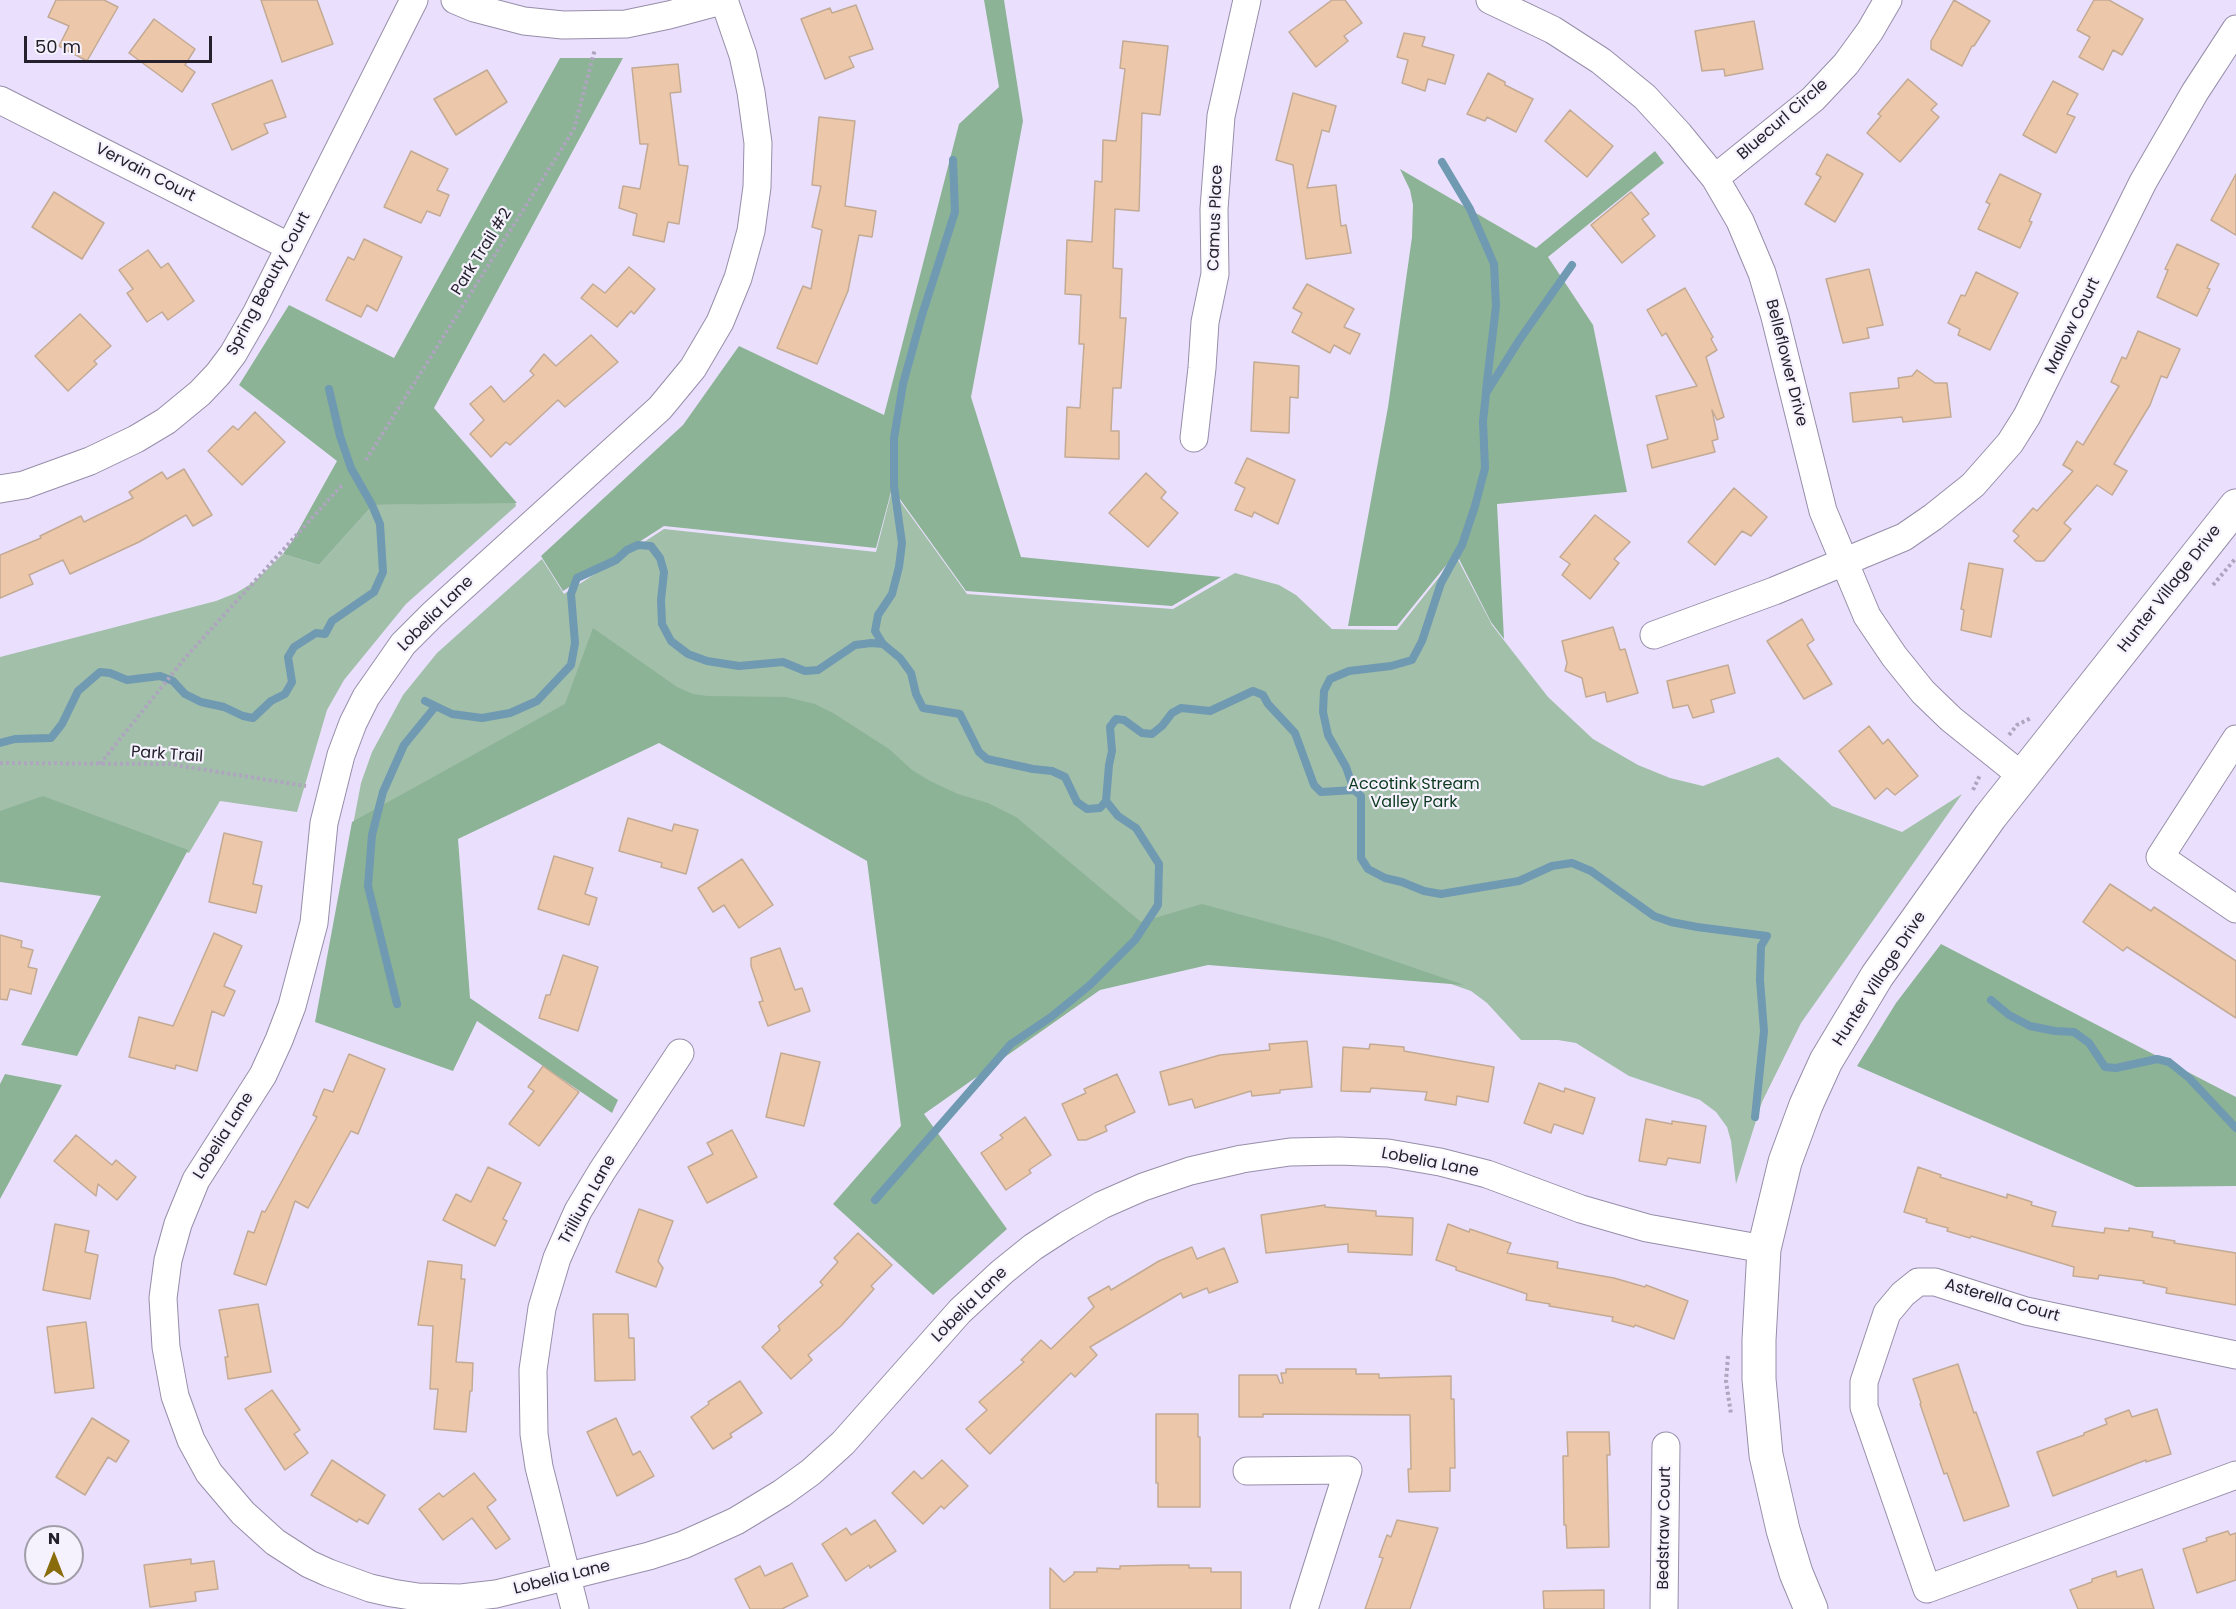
<!DOCTYPE html>
<html>
<head>
<meta charset="utf-8">
<style>
  body { margin:0 }
  #map { position:relative; width:2236px; height:1609px; overflow:hidden; background:#eae0fe; font-family:Poppins,sans-serif }
  canvas { display:block }
  .north { position:absolute; left:24px; top:1525px; width:60px; height:60px; box-sizing:border-box; background:#f5f1fd; border:2px solid #a29ea9; border-radius:50%; rotate:0deg; font-size:16px; font-weight:700; line-height:24px; text-align:center; color:#25212c }
  .north::after { content:''; display:block; margin:auto; width:21px; height:27px; background:#896c0c; clip-path:polygon(50% 0,100% 100%,50% 72%,0 100%) }
  .scale { position:absolute; left:24px; top:36px; width:188px; height:27px; box-sizing:border-box; border:3px solid #25212c; border-top:0; padding-left:8px; font-size:18px; line-height:21px; white-space:nowrap; color:#25212c; -webkit-text-stroke:4px #f5f1fd; paint-order:stroke }
</style>
</head>
<body>
<div id="map">
<canvas width="2236" height="1609"></canvas>
<div class="north">N</div>
<div class="scale">50 m</div>
</div>
<script>
const ctx = document.querySelector('canvas').getContext('2d');
ctx.lineJoin = 'round';
function fill(path, color) { ctx.fillStyle = color; ctx.fill(path, 'evenodd'); }
const toPath = rows => new Path2D(rows.map(r => 'M' + r).join(''));
function trace(path, color, width, dash) { ctx.strokeStyle = color; ctx.lineWidth = width; ctx.lineCap = dash ? 'butt' : 'round'; ctx.setLineDash(dash || []); ctx.stroke(path); }
function label(font, color, halo, rows, align = 'center') {
  ctx.font = font + ' Poppins,sans-serif'; ctx.lineWidth = 4.5; ctx.setLineDash([]); ctx.textBaseline = 'middle'; ctx.strokeStyle = halo; ctx.fillStyle = color; for (const [text, x, y, turn = 0] of rows) {
    ctx.save(); ctx.translate(x, y); ctx.rotate((+turn || 0) * Math.PI / 180); ctx.textAlign = isNaN(turn) ? turn : align; if (halo) ctx.strokeText(text, 0, 0); ctx.fillText(text, 0, 0); ctx.restore();
  }
}
fill(toPath([
  [892,490,967,594,1173,609,1235,573,1279,585,1296,595,1332,629,1397,630,1456,556,1492,625,1548,697,1593,739,1638,765,1670,778,1703,786,1778,757,1832,806,1902,832,1962,794,1801,1023,1762,1102,1736,1184,1731,1141,1727,1127,1716,1112,1700,1100,1629,1076,1576,1043,1558,1040,1521,1040,1487,1003,1471,991,1352,949,1142,925,565,707,353,825,361,783,372,752,403,695,437,653,542,559,564,594,664,529,876,552],
  [515,502,516,506,406,604,344,680,327,710,297,812,220,801,189,853,44,799,0,814,0,657,216,601,236,593,254,582,283,554,319,565,373,505]
]), '#a2bfa9');
fill(toPath([
  [984,0,1004,0,1023,121,971,397,1021,557,1221,577,1172,606,966,591,892,488,876,548,664,526,563,591,541,556,683,425,739,346,884,415,959,124,999,87],
  [560,58,623,58,434,408,517,503,373,505,319,565,283,554,293,540,337,461,239,385,289,305,394,358],
  [1655,151,1664,163,1548,257,1593,325,1627,492,1497,504,1504,639,1491,622,1456,553,1397,626,1348,626,1388,407,1412,237,1413,205,1410,190,1400,169,1536,248],
  [593,628,677,687,693,694,707,696,786,697,815,704,833,713,889,749,912,770,930,781,958,794,988,803,1016,817,1141,922,1202,904,1330,939,1464,985,1208,965,1100,990,924,1114,1007,1229,933,1295,833,1204,901,1126,867,861,659,743,458,839,470,998,618,1100,612,1113,477,1021,453,1071,315,1022,352,822,565,704],
  [43,796,188,850,77,1056,21,1045,101,896,0,882,0,811],
  [1941,944,2236,1097,2236,1186,2136,1187,1857,1066,1896,1003],
  [5,1074,62,1085,0,1199,0,1084]
]), '#8cb396');
trace(toPath([
  [1442,162,1470,209,1494,264,1496,306,1486,390],
  [883,644,875,631,878,615,892,594,899,567,902,543,894,486,894,438,903,384,922,315,955,212,953,160],
  [425,701,452,714,482,718,510,713,537,701,571,665,575,643,571,594,577,578,616,560,627,550,638,545,651,546,660,558,664,572,661,600,662,624,671,641,688,654,707,661,739,666,783,662,805,671,818,670,855,645,871,643,883,644,900,658,911,673,916,694,923,708,960,714,979,752,987,759,1033,769,1052,771,1065,777,1077,802,1087,809,1100,808,1106,801,1109,765,1112,751,1110,727,1116,719,1124,720,1142,733,1152,734,1162,726,1172,713,1181,708,1210,711,1253,691,1263,695,1268,704,1295,733,1314,785,1321,792,1354,790,1361,796,1361,858,1368,869,1385,878,1402,882,1424,891,1441,894,1519,881,1552,866,1572,863,1591,871,1654,916,1671,922,1697,927,1767,936,1761,946,1760,980,1764,1031,1755,1117],
  [0,743,15,739,51,738,62,724,78,691,100,672,110,673,127,680,160,676,173,681,185,694,201,702,224,707,243,716,253,718,271,701,285,694,292,682,288,657,294,647,316,633,325,634,332,621,374,592,383,572,380,524,372,505,351,468,340,436,329,389],
  [1354,790,1346,767,1328,735,1323,712,1324,691,1330,679,1349,671,1391,666,1412,660,1422,641,1441,583,1462,545,1475,506,1485,468,1483,421,1486,393,1520,339,1572,265],
  [1991,1000,2009,1015,2030,1026,2055,1031,2074,1032,2089,1043,2105,1067,2116,1068,2157,1059,2169,1062,2189,1078,2236,1128],
  [397,1004,368,886,372,835,383,792,404,745,435,707],
  [875,1200,1011,1044,1051,1017,1090,985,1135,940,1158,905,1159,864,1136,828,1118,816,1106,801]
]), '#7099b2', 8);
const building = toPath([
  [56,0,104,0,118,7,87,61,59,46,69,26,48,17,56,0],
  [261,0,317,0,333,44,282,62,261,0],
  [1332,0,1345,0,1362,23,1344,36,1348,41,1316,67,1289,32,1332,0],
  [1954,0,1990,21,1974,46,1972,46,1962,66,1931,49,1931,41,1954,0],
  [2094,0,2109,0,2143,19,2122,55,2113,50,2103,70,2079,57,2090,37,2077,30,2094,0],
  [856,5,873,49,849,57,854,67,825,79,801,19,830,8,832,13,856,5],
  [154,19,195,49,185,65,195,72,182,92,129,53,154,19],
  [1754,21,1763,69,1725,76,1724,69,1702,71,1695,31,1754,21],
  [1404,33,1425,37,1422,46,1454,55,1445,84,1428,79,1425,91,1402,83,1408,60,1397,57,1404,33],
  [1123,41,1168,46,1160,115,1142,113,1139,211,1115,209,1113,268,1122,269,1120,318,1126,318,1121,388,1113,388,1111,431,1119,431,1119,459,1065,457,1067,407,1080,408,1084,344,1079,344,1081,295,1065,294,1067,240,1092,242,1095,181,1102,182,1103,140,1116,141,1125,69,1120,68,1123,41],
  [678,64,681,92,670,93,679,165,688,166,679,224,668,222,664,242,633,235,637,214,619,208,623,186,640,189,648,144,640,144,632,68,678,64],
  [487,70,507,102,456,135,434,99,487,70],
  [1488,73,1505,82,1505,85,1533,99,1516,132,1487,117,1485,121,1467,114,1488,73],
  [1908,79,1937,104,1931,110,1939,117,1900,162,1867,133,1881,116,1878,114,1908,79],
  [272,80,286,117,264,124,268,133,232,150,212,104,272,80],
  [2053,81,2078,94,2067,114,2075,117,2056,153,2023,135,2053,81],
  [1293,93,1336,106,1329,132,1322,130,1307,188,1336,185,1341,226,1346,225,1351,253,1306,259,1293,165,1276,160,1293,93],
  [1570,110,1613,146,1587,177,1545,141,1570,110],
  [819,117,855,121,845,206,876,211,872,237,859,235,848,291,817,364,777,348,803,286,811,289,822,230,812,227,821,186,812,185,819,117],
  [411,151,448,169,437,190,449,195,440,216,427,211,421,223,384,207,411,151],
  [1827,154,1863,174,1835,222,1805,204,1821,177,1816,174,1827,154],
  [2000,174,2041,194,2029,221,2032,222,2020,248,1978,229,1990,204,1986,202,2000,174],
  [2236,174,2236,235,2211,220,2236,174],
  [54,192,104,223,82,259,32,227,54,192],
  [1631,192,1649,214,1642,219,1655,236,1622,263,1591,225,1631,192],
  [364,239,402,257,377,311,367,305,361,317,326,300,348,257,354,260,364,239],
  [2177,244,2219,264,2207,288,2210,289,2197,316,2157,297,2168,270,2165,269,2177,244],
  [148,250,161,268,168,263,194,301,168,320,162,312,147,322,127,293,133,289,119,270,148,250],
  [629,267,655,289,634,314,631,311,617,327,581,298,593,284,605,293,629,267],
  [1869,269,1883,325,1867,328,1869,338,1843,343,1826,279,1869,269],
  [1976,272,2018,293,1990,350,1958,335,1960,329,1948,323,1961,295,1965,296,1976,272],
  [1307,284,1354,309,1344,327,1360,334,1350,354,1334,345,1330,353,1292,332,1302,313,1293,308,1307,284],
  [1685,288,1713,337,1711,339,1717,350,1706,357,1724,417,1717,420,1712,410,1718,439,1712,441,1715,452,1652,468,1647,445,1668,439,1656,396,1697,386,1666,333,1662,336,1647,310,1685,288],
  [80,314,111,346,94,361,97,364,68,391,35,356,80,314],
  [2138,331,2180,349,2167,378,2161,376,2150,405,2114,464,2127,471,2112,495,2097,485,2064,523,2071,529,2044,561,2036,561,2014,541,2019,536,2013,531,2033,508,2037,511,2073,471,2063,465,2077,441,2083,445,2119,386,2111,382,2122,357,2126,359,2138,331],
  [591,335,618,362,565,407,558,400,510,445,506,442,491,457,470,434,484,420,470,404,491,386,504,402,534,375,530,371,544,354,556,366,591,335],
  [1254,362,1299,366,1298,398,1290,397,1289,433,1251,431,1254,362],
  [1917,370,1935,383,1947,383,1951,417,1903,422,1902,417,1853,422,1850,393,1899,388,1898,378,1912,376,1917,370],
  [255,412,285,442,242,485,208,451,233,426,238,430,255,412],
  [1247,458,1295,480,1278,524,1254,512,1252,517,1235,510,1245,488,1235,483,1247,458],
  [184,469,212,515,193,526,186,515,139,542,70,574,63,560,29,575,33,584,0,598,0,555,41,538,40,536,81,516,84,522,133,498,129,492,162,472,167,479,184,469],
  [1146,473,1166,492,1161,498,1178,513,1148,547,1109,513,1146,473],
  [1734,488,1767,517,1751,536,1742,531,1715,565,1688,542,1734,488],
  [1595,515,1630,542,1614,559,1619,563,1590,599,1562,575,1570,564,1560,557,1595,515],
  [1969,563,2003,569,1991,637,1961,630,1964,610,1961,609,1969,563],
  [1802,619,1814,640,1807,645,1832,684,1804,699,1767,641,1802,619],
  [1613,627,1620,650,1625,649,1638,693,1607,702,1605,692,1586,697,1582,678,1565,671,1567,663,1562,641,1613,627],
  [1728,665,1735,693,1711,700,1714,712,1693,718,1688,705,1673,708,1667,681,1728,665],
  [1869,726,1883,744,1888,739,1918,776,1895,795,1887,788,1875,799,1839,751,1869,726],
  [628,818,672,831,674,824,698,830,686,874,661,867,662,863,619,851,628,818],
  [224,833,262,842,253,884,262,886,256,913,209,902,224,833],
  [554,856,593,868,585,894,597,898,589,925,538,909,554,856],
  [742,859,773,905,739,928,724,905,713,912,698,888,742,859],
  [2110,884,2151,911,2154,907,2236,961,2236,1018,2127,947,2123,951,2083,922,2110,884],
  [214,933,242,946,224,986,235,991,224,1016,212,1011,197,1071,176,1065,175,1069,129,1057,139,1017,173,1026,214,933],
  [0,935,22,941,21,947,33,950,28,967,37,969,31,994,10,989,7,1000,0,999,0,935],
  [780,948,795,990,802,988,810,1011,768,1026,759,1002,763,1001,751,966,751,958,780,948],
  [563,955,598,967,578,1031,539,1018,546,995,550,995,563,955],
  [1307,1041,1312,1087,1280,1090,1280,1093,1252,1096,1251,1091,1195,1108,1192,1099,1169,1105,1160,1072,1220,1055,1270,1050,1269,1044,1307,1041],
  [1370,1044,1404,1047,1404,1051,1494,1067,1488,1102,1457,1096,1456,1105,1425,1100,1427,1092,1371,1088,1370,1092,1341,1091,1343,1047,1369,1049,1370,1044],
  [781,1053,820,1062,804,1126,766,1117,781,1053],
  [349,1054,385,1069,358,1134,351,1131,308,1208,295,1201,266,1285,234,1274,248,1231,254,1233,262,1211,265,1212,317,1117,313,1115,324,1089,333,1092,349,1054],
  [543,1066,579,1092,539,1146,509,1124,534,1091,528,1087,543,1066],
  [1117,1074,1135,1112,1105,1126,1107,1131,1086,1140,1078,1140,1062,1104,1086,1093,1084,1089,1117,1074],
  [1539,1083,1564,1092,1565,1088,1595,1098,1583,1134,1554,1124,1551,1133,1524,1123,1539,1083],
  [1025,1117,1051,1155,1029,1170,1031,1173,1006,1190,981,1153,1003,1138,1000,1135,1025,1117],
  [1646,1119,1672,1124,1672,1121,1706,1126,1700,1163,1668,1158,1666,1165,1639,1161,1646,1119],
  [732,1130,757,1177,707,1203,688,1167,713,1154,707,1143,732,1130],
  [76,1135,112,1165,116,1160,136,1177,117,1200,98,1184,96,1196,54,1161,76,1135],
  [488,1167,521,1183,503,1219,507,1221,495,1246,443,1220,456,1194,471,1202,488,1167],
  [1918,1167,1941,1175,1940,1177,2007,1198,2007,1194,2032,1202,2031,1205,2056,1212,2052,1226,2104,1233,2105,1228,2129,1231,2129,1228,2153,1232,2152,1237,2175,1241,2174,1243,2236,1253,2236,1305,2166,1293,2167,1288,2143,1283,2144,1281,2099,1275,2098,1279,2073,1276,2074,1267,1971,1236,1970,1238,1947,1231,1948,1228,1926,1222,1927,1219,1904,1212,1918,1167],
  [1325,1205,1325,1207,1376,1211,1376,1216,1413,1218,1412,1255,1348,1252,1348,1244,1266,1253,1261,1215,1325,1205],
  [639,1209,673,1221,658,1261,663,1268,656,1287,616,1272,639,1209],
  [55,1224,89,1231,85,1252,98,1255,90,1299,43,1290,55,1224],
  [1448,1224,1469,1232,1470,1229,1511,1243,1507,1253,1558,1262,1557,1268,1614,1278,1645,1287,1646,1285,1688,1301,1674,1339,1635,1325,1634,1327,1612,1321,1613,1317,1549,1306,1550,1304,1526,1300,1527,1294,1456,1270,1456,1267,1436,1260,1448,1224],
  [858,1233,892,1265,871,1286,874,1289,841,1326,808,1355,812,1360,791,1379,762,1347,780,1330,778,1326,823,1285,820,1282,838,1262,834,1258,858,1233],
  [1192,1247,1197,1259,1224,1248,1238,1282,1209,1293,1207,1288,1183,1298,1181,1293,1090,1347,1097,1355,1075,1377,1071,1373,990,1454,966,1429,987,1410,979,1402,1024,1362,1021,1360,1041,1340,1051,1349,1094,1307,1088,1298,1109,1286,1111,1290,1159,1261,1192,1247],
  [428,1261,462,1265,461,1279,465,1279,456,1362,473,1363,472,1391,470,1391,466,1432,434,1429,438,1389,430,1389,433,1326,418,1325,428,1261],
  [258,1304,271,1372,228,1379,225,1357,228,1357,219,1310,258,1304],
  [593,1314,628,1314,629,1338,634,1338,635,1380,595,1381,593,1314],
  [86,1322,94,1388,55,1393,47,1327,86,1322],
  [1958,1364,1974,1413,1976,1412,2009,1506,1964,1521,1947,1473,1944,1474,1920,1404,1921,1403,1913,1379,1958,1364],
  [1286,1369,1356,1369,1356,1374,1379,1374,1379,1378,1451,1376,1451,1399,1454,1399,1455,1468,1450,1468,1450,1491,1409,1492,1408,1469,1411,1469,1410,1415,1263,1414,1263,1417,1239,1417,1239,1375,1277,1375,1280,1383,1283,1383,1281,1373,1286,1373,1286,1369],
  [740,1381,762,1413,730,1434,732,1437,713,1449,691,1417,709,1404,708,1402,740,1381],
  [272,1390,300,1430,294,1434,308,1453,285,1470,245,1409,272,1390],
  [2157,1409,2171,1454,2146,1462,2146,1460,2053,1496,2037,1452,2084,1435,2084,1433,2107,1424,2105,1419,2129,1410,2132,1417,2157,1409],
  [1156,1414,1198,1414,1198,1437,1200,1437,1200,1507,1158,1507,1158,1483,1156,1483,1156,1414],
  [92,1418,129,1441,116,1462,108,1457,85,1495,56,1477,92,1418],
  [616,1418,633,1455,640,1451,654,1476,617,1496,587,1432,616,1418],
  [1567,1432,1609,1432,1610,1455,1607,1455,1609,1547,1567,1548,1566,1525,1564,1525,1563,1456,1568,1456,1567,1432],
  [332,1460,385,1495,368,1524,359,1519,357,1522,311,1495,332,1460],
  [942,1460,968,1486,944,1509,941,1506,923,1524,892,1493,914,1471,922,1479,942,1460],
  [474,1473,496,1500,487,1507,510,1539,496,1549,472,1518,443,1540,419,1509,439,1493,443,1497,474,1473],
  [875,1520,896,1551,870,1568,869,1565,846,1581,822,1544,846,1528,851,1535,875,1520],
  [1397,1520,1438,1528,1410,1609,1365,1609,1383,1558,1379,1557,1387,1535,1391,1537,1397,1520],
  [2228,1531,2230,1535,2236,1533,2236,1580,2197,1593,2183,1549,2207,1541,2206,1538,2228,1531],
  [191,1559,191,1564,214,1561,218,1589,195,1592,196,1601,150,1607,144,1565,191,1559],
  [792,1563,808,1596,782,1609,750,1609,735,1579,760,1566,765,1576,792,1563],
  [1165,1565,1189,1565,1189,1568,1211,1568,1211,1572,1241,1572,1241,1609,1050,1609,1050,1568,1064,1582,1074,1574,1074,1572,1097,1572,1097,1568,1120,1569,1120,1566,1165,1565],
  [2142,1569,2154,1609,2078,1609,2070,1590,2092,1582,2092,1579,2116,1571,2117,1577,2142,1569],
  [1604,1590,1604,1609,1544,1609,1543,1591,1604,1590]
]);
fill(building, '#ecc7a9');
trace(building, '#c3aa95', 1.5);
const street = toPath([
  [455,0,474,8,524,21,563,25,626,24,669,15,725,0],
  [724,0,743,55,751,92,758,143,757,187,751,231,738,278,720,322,693,368,660,408,433,614,403,644,366,697,353,723,341,755,324,823,314,923,292,1006,279,1040,263,1075,196,1180,178,1224,168,1260,163,1298,166,1347,175,1396,191,1440,209,1473,243,1513,275,1542,309,1564,329,1573,370,1588,392,1593,418,1597,461,1598,496,1594,649,1556,683,1545,736,1521,782,1493,811,1472,843,1443,960,1311,1002,1272,1033,1247,1067,1225,1102,1205,1143,1187,1190,1171,1242,1159,1290,1152,1339,1151,1388,1153,1440,1162,1487,1174,1581,1209,1647,1228,1764,1249],
  [1490,0,1553,30,1601,61,1645,97,1679,134,1715,178,1740,221,1762,273,1775,317,1823,511,1867,616,1894,656,1923,692,1951,719,2022,776],
  [0,100,290,247],
  [1715,178,1813,99,1846,64,1870,31,1888,0],
  [1194,438,1202,368,1205,322,1215,274,1214,209,1221,116,1247,0],
  [0,489,24,485,90,461,136,439,166,421,200,393,218,374,233,354,256,314,414,0],
  [1654,635,1774,591,1904,537,1933,517,1973,485,2010,443,2027,416,2143,182,2195,92,2236,29],
  [2236,739,2160,857,2236,909],
  [2236,1355,2026,1311,1935,1282,1918,1282,1903,1294,1887,1313,1864,1382,1864,1407,1927,1589,2236,1475],
  [1247,1471,1348,1470,1304,1609],
  [575,1609,539,1467,534,1434,533,1370,542,1308,557,1258,578,1211,602,1171,680,1053],
  [1664,1609,1666,1446]
]);
const secondary = toPath([
  [1811,1609,1796,1573,1783,1530,1766,1455,1759,1379,1759,1340,1764,1249,1785,1162,1806,1105,1826,1061,1877,976,1990,817,2236,506]
]);
trace(street, '#978ea9', 29);
trace(secondary, '#978ea9', 35);
trace(toPath([
  [366,460,574,129,595,49],
  [2213,585,2236,558],
  [2009,735,2017,725,2031,718],
  [0,763,169,764,306,786],
  [100,764,185,658,342,485],
  [1973,790,1980,775],
  [1728,1356,1726,1381,1731,1414]
]), '#aea5be', 4, [3, 3]);
trace(street, '#fff', 27);
trace(secondary, '#fff', 33);
label('16px', '#25212c', '#f5f1fd', [
  ["Bluecurl Circle",1783,120,-41],
  ["Vervain Court",145,173,27],
  ["Camus Place",1216,218,-88],
  ["Park Trail #2",482,252,-58],
  ["Spring Beauty Court",269,284,-62],
  ["Mallow Court",2073,326,-64],
  ["Belleflower Drive",1786,363,76],
  ["Hunter Village Drive",2170,589,-52],
  ["Lobelia Lane",436,614,-45],
  ["Park Trail",167,755,4],
  ["Hunter Village Drive",1880,979,-57],
  ["Lobelia Lane",224,1136,-58],
  ["Lobelia Lane",1430,1163,11],
  ["Trillium Lane",588,1200,-61],
  ["Asterella Court",2002,1301,16],
  ["Lobelia Lane",970,1305,-45],
  ["Bedstraw Court",1665,1528,-89],
  ["Lobelia Lane",562,1578,-14]
]);
label('16px', '#0b3a1e', '#f5f1fd', [
  ["Accotink Stream",1414,785],
  ["Valley Park",1414,803]
]);
</script>
</body>
</html>
